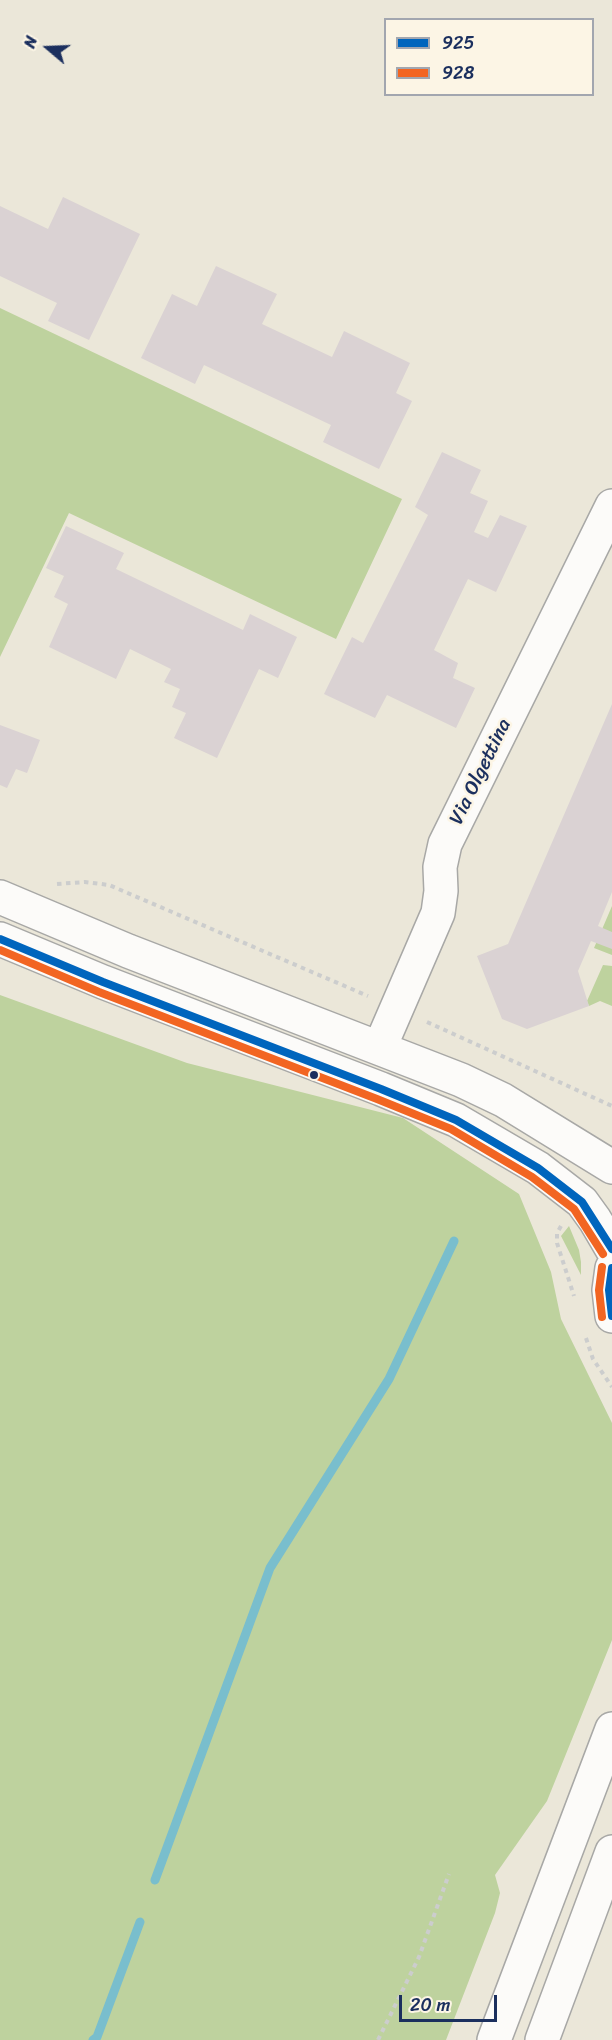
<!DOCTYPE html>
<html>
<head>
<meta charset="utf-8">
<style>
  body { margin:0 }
  #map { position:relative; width:612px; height:2040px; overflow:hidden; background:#ebe7d9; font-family:Sriracha,sans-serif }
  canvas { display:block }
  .legend { position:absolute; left:384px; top:18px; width:210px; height:78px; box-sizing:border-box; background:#fcf5e5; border:2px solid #a2a6af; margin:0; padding:8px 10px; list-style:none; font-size:18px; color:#1b2f5e }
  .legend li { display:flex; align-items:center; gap:12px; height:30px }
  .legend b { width:30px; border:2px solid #a2a6af }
  .north { position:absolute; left:18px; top:18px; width:60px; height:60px; -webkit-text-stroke:4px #fcf5e5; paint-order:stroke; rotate:289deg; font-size:16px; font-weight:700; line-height:24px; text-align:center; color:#1b2f5e }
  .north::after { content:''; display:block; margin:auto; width:21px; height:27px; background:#1b2f5e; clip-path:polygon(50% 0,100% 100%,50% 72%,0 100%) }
  .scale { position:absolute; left:399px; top:1995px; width:98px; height:27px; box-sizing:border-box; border:3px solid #1b2f5e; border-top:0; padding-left:8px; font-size:18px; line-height:21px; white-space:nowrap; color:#1b2f5e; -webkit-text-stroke:4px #fcf5e5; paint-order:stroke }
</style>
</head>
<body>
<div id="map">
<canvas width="612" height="2040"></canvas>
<ul class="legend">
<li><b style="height:8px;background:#0065bd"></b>925</li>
<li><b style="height:8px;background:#f26522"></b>928</li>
</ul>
<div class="north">N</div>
<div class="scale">20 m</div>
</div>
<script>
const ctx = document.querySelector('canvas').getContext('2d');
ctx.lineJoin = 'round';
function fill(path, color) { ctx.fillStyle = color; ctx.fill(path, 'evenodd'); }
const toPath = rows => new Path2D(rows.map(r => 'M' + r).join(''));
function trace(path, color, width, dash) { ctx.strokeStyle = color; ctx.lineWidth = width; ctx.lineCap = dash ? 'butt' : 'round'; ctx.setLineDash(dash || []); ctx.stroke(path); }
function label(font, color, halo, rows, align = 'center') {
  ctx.font = font + ' Sriracha,sans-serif'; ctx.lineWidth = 5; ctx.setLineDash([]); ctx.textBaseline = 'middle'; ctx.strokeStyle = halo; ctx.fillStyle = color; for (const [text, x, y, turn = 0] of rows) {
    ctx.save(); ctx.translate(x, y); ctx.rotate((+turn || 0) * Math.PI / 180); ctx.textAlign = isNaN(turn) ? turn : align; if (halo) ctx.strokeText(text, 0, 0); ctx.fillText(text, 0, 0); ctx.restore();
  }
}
fill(toPath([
  [0,308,402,499,336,639,69,513,0,657],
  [612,906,612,955,594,948],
  [603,965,612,966,612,1006,600,1001,589,1006,587,1001],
  [0,995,187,1063,403,1118,519,1194,551,1272,561,1319,612,1423,612,1640,547,1801,495,1875,500,1893,495,1913,446,2040,0,2040],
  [569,1226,579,1250,581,1262,581,1275,561,1236]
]), '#bed29e');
trace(toPath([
  [155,1880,270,1568,389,1379,454,1241],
  [93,2040,97,2037,140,1922]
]), '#79becd', 9);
fill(toPath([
  [63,197,140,234,89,340,48,321,57,303,0,276,0,206,48,229],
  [216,266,277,294,262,324,332,357,344,331,410,363,396,393,412,401,379,469,323,442,331,425,204,365,195,384,141,358,172,294,197,306],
  [442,452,481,470,470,493,488,501,474,532,488,538,500,515,527,526,496,592,468,579,434,650,458,663,453,678,475,688,456,728,387,695,375,718,324,694,352,637,363,643,428,515,415,507],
  [66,526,124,553,116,569,243,630,250,614,297,637,278,678,259,669,217,758,174,738,186,713,172,707,180,689,164,682,171,669,130,649,116,679,49,647,68,604,54,597,64,576,46,568],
  [612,704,612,892,598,926,612,932,612,949,591,941,578,971,589,1006,527,1029,502,1019,477,956,508,944],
  [0,725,40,740,27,773,16,769,7,788,0,785]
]), '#dad2d3');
const minor = toPath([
  [0,897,128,951,461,1080,503,1100,612,1167],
  [0,939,103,982,381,1089,456,1120,538,1168,582,1202,595,1220,612,1249],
  [380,1047,438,913,441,891,440,867,445,844,612,506],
  [612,1268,609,1290,612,1316],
  [494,2040,612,1729],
  [542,2040,612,1852]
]);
trace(minor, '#a8a8a6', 36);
trace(toPath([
  [57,884,85,882,109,885,368,996],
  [427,1022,612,1106],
  [561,1226,557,1233,557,1243,574,1296],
  [586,1338,593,1359,612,1387],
  [378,2040,419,1957,449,1874]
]), '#cccdcd', 4, [4.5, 4.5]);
trace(minor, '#fcfbf9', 33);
trace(toPath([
  [0,939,103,982,381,1089,456,1120,538,1168,582,1202,612,1249],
  [612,1268,609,1290,612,1316]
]), '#0065bd', 8);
trace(toPath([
  [0,950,99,992,377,1099,451,1129,532,1177,574,1209,603,1254],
  [602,1317,599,1290,602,1267]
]), '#f26522', 8);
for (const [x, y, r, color] of [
  [314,1075,5,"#1b2f5e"]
]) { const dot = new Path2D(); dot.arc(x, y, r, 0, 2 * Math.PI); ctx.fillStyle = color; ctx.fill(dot); trace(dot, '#fcf5e5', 2); }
label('20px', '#1b2f5e', '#fcf5e5', [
  ["Via Olgettina",481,772,-64]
]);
</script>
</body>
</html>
